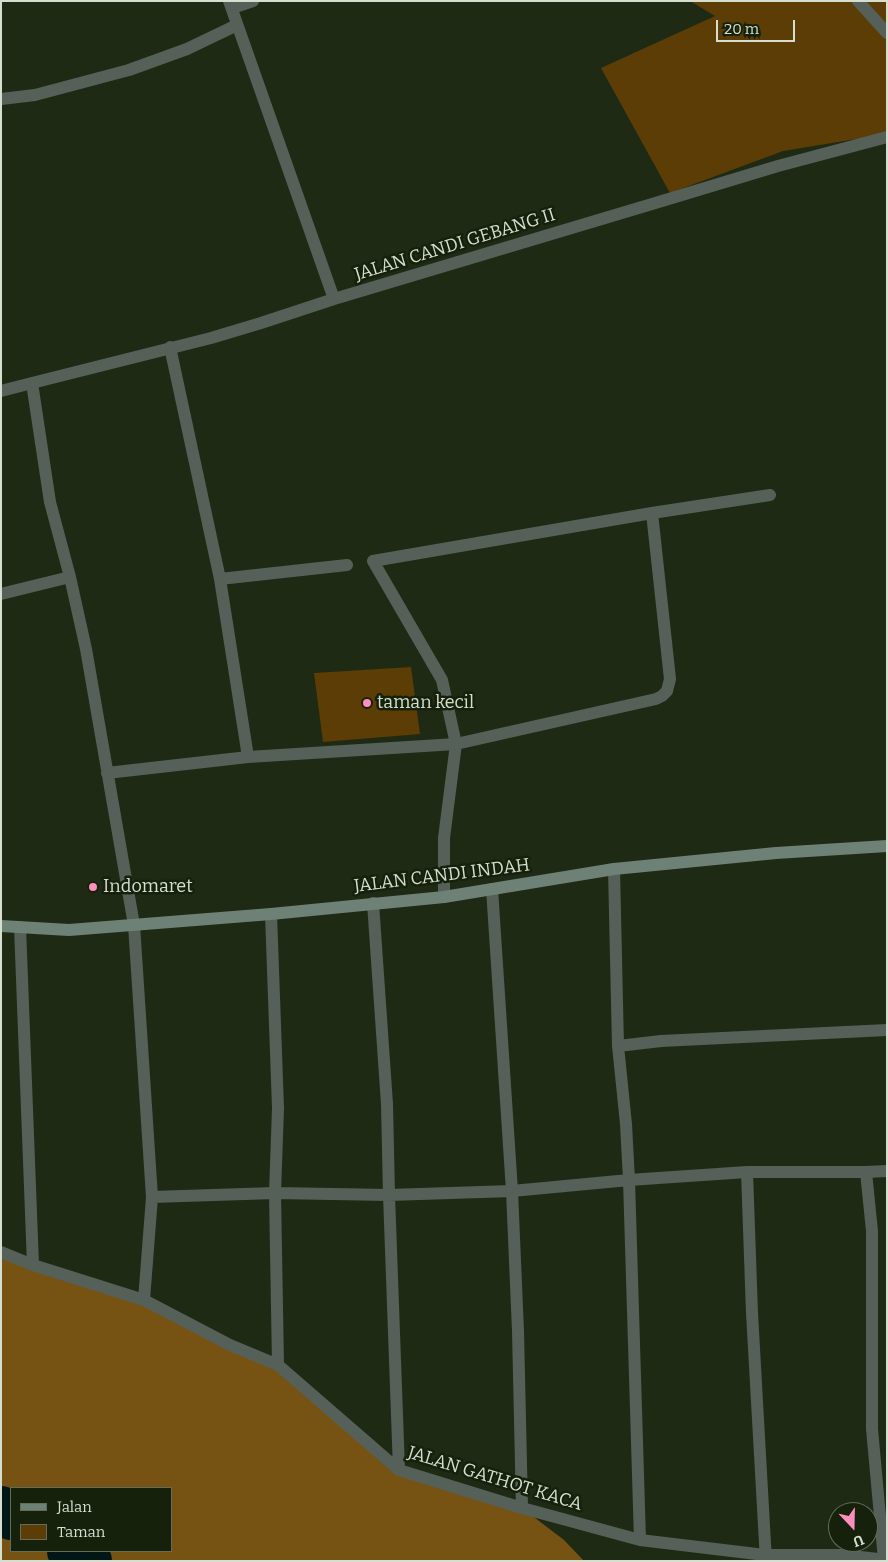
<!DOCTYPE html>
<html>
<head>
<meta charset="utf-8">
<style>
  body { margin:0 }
  #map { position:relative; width:888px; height:1562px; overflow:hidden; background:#1f2a15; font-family:Bitter,serif }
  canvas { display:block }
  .frame { position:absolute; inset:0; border:2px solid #d6ded0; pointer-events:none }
  .legend { position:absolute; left:10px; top:1487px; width:162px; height:65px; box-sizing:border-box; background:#16210c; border:1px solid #636d5a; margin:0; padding:6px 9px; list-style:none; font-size:15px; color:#d6ded0 }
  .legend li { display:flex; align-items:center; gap:10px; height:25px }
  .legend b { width:25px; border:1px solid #636d5a }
  .north { position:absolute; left:828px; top:1502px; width:50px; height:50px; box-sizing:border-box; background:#16210c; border:1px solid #636d5a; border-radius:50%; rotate:159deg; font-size:14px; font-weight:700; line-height:20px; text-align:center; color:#d6ded0 }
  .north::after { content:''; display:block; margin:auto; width:18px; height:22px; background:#fe8ebe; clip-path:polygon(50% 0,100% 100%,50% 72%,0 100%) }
  .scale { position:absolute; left:716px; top:20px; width:79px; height:22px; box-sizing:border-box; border:2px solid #d6ded0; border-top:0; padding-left:6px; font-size:15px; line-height:18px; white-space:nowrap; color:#d6ded0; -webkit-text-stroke:4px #16210c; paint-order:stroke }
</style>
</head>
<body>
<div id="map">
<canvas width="888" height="1562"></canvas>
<div class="frame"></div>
<ul class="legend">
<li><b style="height:6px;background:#6e8176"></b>Jalan</li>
<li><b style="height:14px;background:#5b3d05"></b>Taman</li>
</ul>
<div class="north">U</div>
<div class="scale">20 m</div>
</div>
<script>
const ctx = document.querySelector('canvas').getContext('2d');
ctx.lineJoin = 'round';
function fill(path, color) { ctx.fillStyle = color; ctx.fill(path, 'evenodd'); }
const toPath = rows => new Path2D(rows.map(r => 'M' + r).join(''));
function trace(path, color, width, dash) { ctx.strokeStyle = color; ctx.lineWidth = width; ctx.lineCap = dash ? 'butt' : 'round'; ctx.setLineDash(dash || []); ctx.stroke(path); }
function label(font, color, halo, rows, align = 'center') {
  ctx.font = font + ' Bitter,serif'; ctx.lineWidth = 5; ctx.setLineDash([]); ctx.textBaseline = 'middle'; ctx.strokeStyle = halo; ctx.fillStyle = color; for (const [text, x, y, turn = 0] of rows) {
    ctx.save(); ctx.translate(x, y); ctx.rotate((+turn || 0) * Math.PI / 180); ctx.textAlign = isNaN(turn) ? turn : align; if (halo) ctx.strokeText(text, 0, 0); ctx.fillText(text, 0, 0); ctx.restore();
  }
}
fill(toPath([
  [690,1,887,1,887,134,783,151,670,193,601,68,715,16],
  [411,667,420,734,323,742,314,673]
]), '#5b3d05');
fill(toPath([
  [1,1250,144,1300,278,1365,399,1470,522,1508,564,1540,584,1561,1,1561],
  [11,1488,171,1488,171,1551,11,1551]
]), '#775313');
trace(toPath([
  [1,1510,11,1516],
  [71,1551,88,1561]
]), '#001715', 48);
trace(toPath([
  [229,1,334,299],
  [858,1,887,33],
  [232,8,253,1],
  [1,99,35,95,129,70,187,49,237,25],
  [170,347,220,579,248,757],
  [32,383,211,338,261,323,334,299,662,201,778,166,887,137],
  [1,391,32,383,50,502,70,577,86,649,134,925,152,1197,275,1193,278,1365],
  [220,579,347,565],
  [1,594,70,577],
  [107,773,248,757,456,744,656,699,662,696,667,691,670,679,652,513],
  [614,869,618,1046],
  [492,889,512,1191,518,1331,522,1508],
  [444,897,444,838,456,744,442,680,373,561,652,513,770,495],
  [271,914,278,1108,275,1193,389,1195,387,1104,373,903],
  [20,927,33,1265],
  [747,1172,866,1172],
  [1,1252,33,1265,144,1300,230,1345,278,1365,399,1470,522,1508,640,1540,765,1555,842,1555,887,1560],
  [144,1300,152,1197],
  [399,1470,389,1195,512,1191,629,1180,640,1540],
  [884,1560,872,1429,872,1231,866,1172,887,1171],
  [766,1561,752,1313,747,1172,629,1180,626,1124,618,1046,661,1041,887,1030]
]), '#556059', 12);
trace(toPath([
  [1,926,69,930,271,914,444,897,614,869,776,853,887,846]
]), '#6e8176', 12);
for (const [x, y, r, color] of [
  [367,703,5,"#fe8ebe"],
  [93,887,5,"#fe8ebe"]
]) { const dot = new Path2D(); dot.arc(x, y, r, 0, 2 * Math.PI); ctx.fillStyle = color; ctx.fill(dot); trace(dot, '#16210c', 2); }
label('18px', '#d6ded0', '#16210c', [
  ["JALAN CANDI GEBANG II",455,245,-17],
  ["JALAN CANDI INDAH",442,876,-7],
  ["JALAN GATHOT KACA",495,1479,17]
]);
label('18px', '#d6ded0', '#16210c', [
  ["taman kecil",377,703],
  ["Indomaret",103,887]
], 'left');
</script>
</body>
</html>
